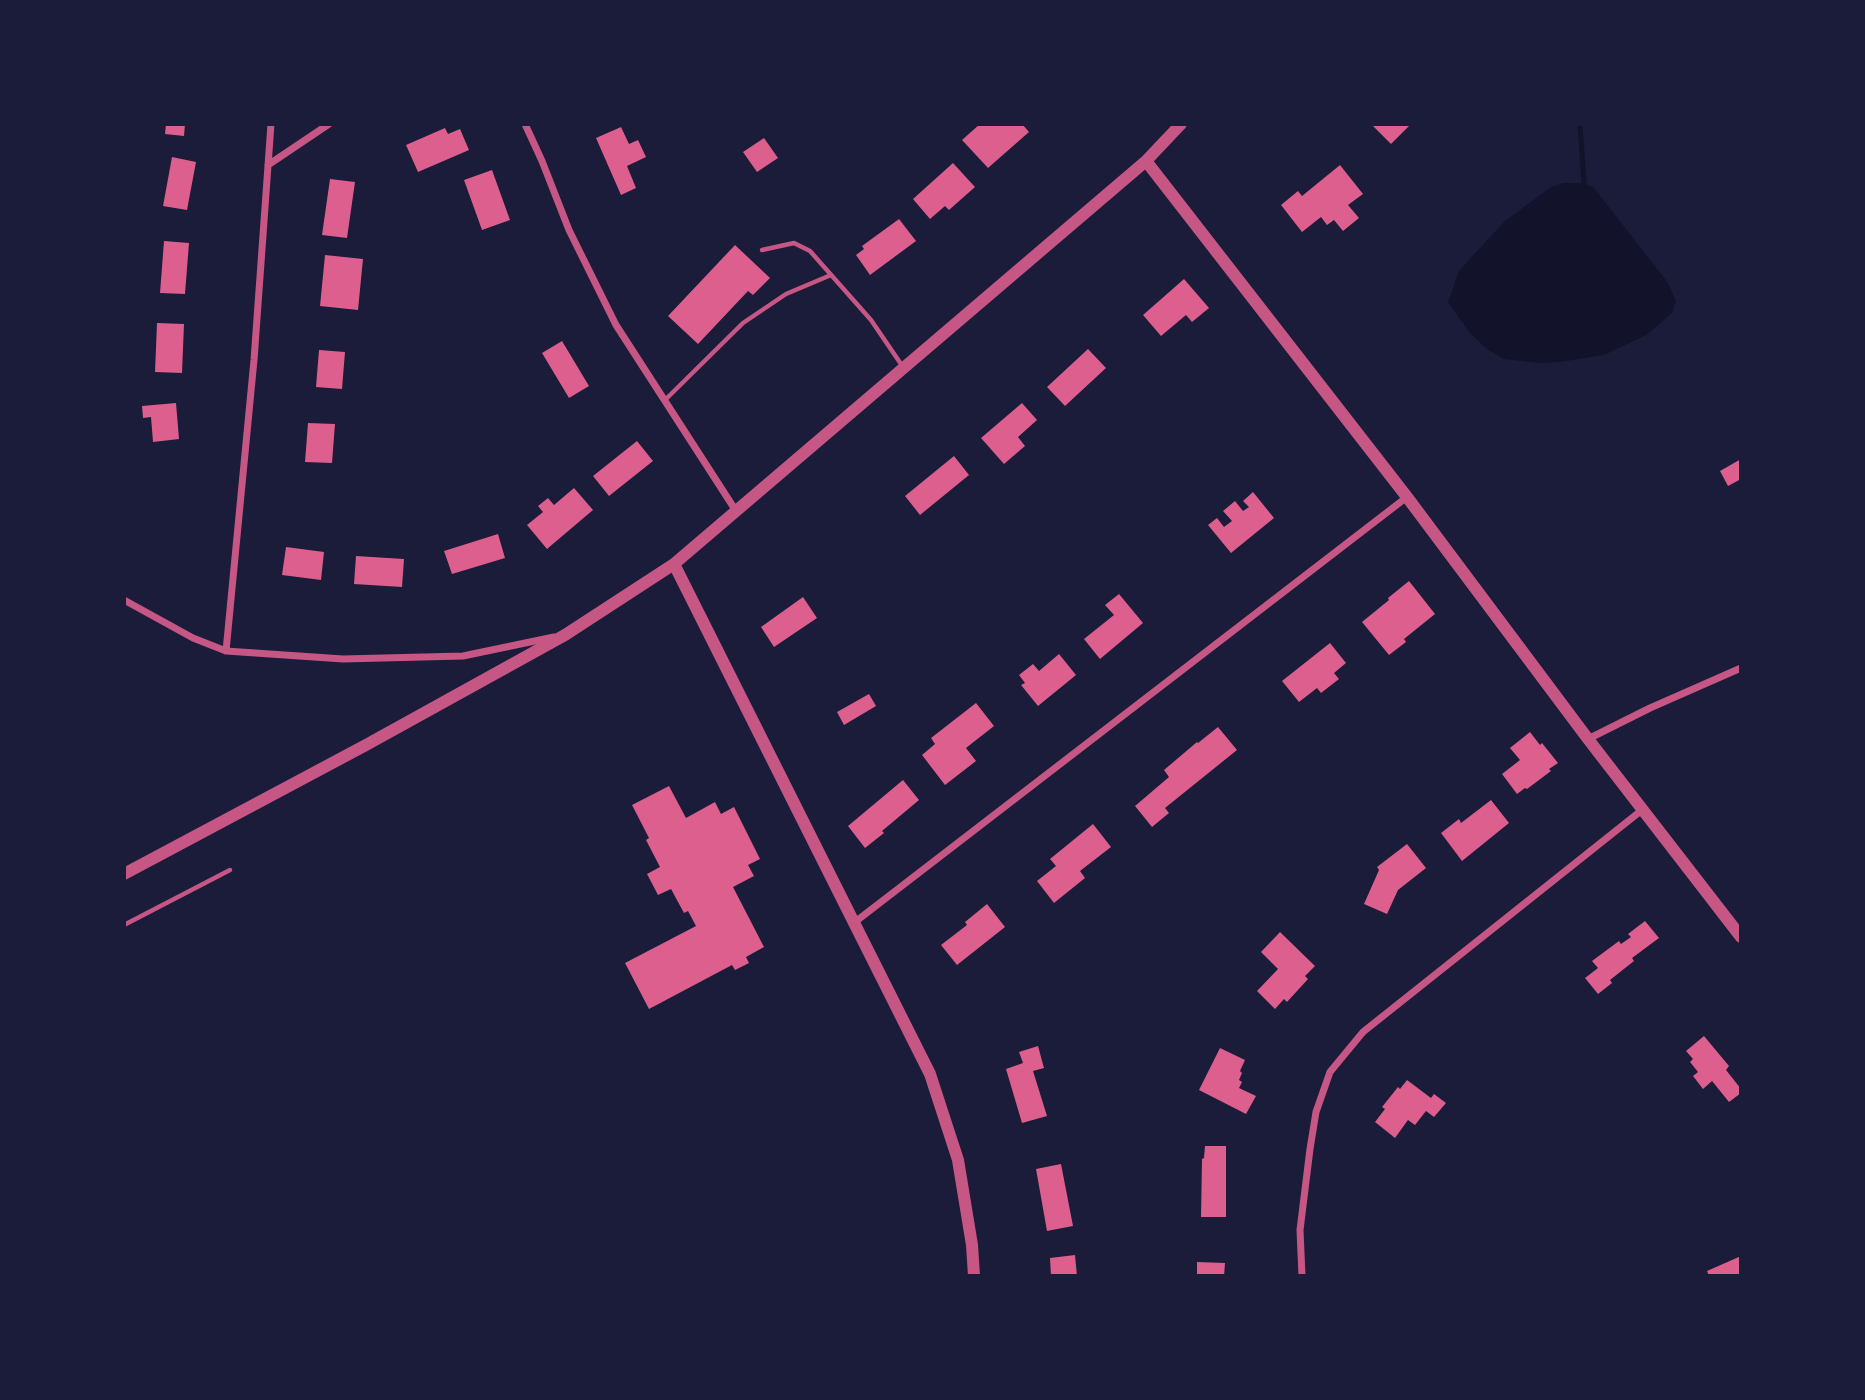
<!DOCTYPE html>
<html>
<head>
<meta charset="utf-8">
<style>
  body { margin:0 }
  #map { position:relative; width:1865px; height:1400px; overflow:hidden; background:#1b1b3a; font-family:"Alegreya Sans",sans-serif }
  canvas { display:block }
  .frame { position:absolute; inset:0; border:126px solid #1b1b3a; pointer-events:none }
</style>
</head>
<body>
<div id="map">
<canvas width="1865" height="1400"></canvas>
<div class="frame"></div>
</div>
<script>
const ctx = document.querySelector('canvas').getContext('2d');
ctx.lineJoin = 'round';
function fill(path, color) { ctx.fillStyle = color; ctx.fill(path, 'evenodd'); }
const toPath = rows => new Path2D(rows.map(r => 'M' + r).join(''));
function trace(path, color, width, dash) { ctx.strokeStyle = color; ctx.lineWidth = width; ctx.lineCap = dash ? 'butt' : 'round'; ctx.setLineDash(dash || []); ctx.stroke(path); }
fill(toPath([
  [1564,183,1584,183,1594,188,1668,283,1676,301,1672,313,1646,335,1604,355,1559,362,1540,363,1504,359,1487,349,1470,333,1448,302,1459,271,1504,222,1551,187]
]), '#12122b');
trace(toPath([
  [1581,124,1580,126,1584,183,1583,187]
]), '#12122b', 5);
fill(toPath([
  [166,124,185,124,184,136,165,134],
  [980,124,1022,124,1029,132,988,168,962,140],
  [1374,124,1411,124,1391,144,1373,126],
  [621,127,629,144,638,140,646,157,627,166,636,188,621,195,596,138],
  [445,128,448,134,460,129,469,150,418,172,406,145],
  [764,138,778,158,757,172,743,152],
  [172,157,196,162,187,210,163,206],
  [953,163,975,187,949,210,945,206,930,219,913,199],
  [1340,165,1363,194,1348,205,1359,218,1343,231,1334,220,1327,225,1321,217,1302,232,1281,205,1298,191,1302,196],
  [492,170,510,220,482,230,464,180],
  [330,179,355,182,347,238,322,235],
  [899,219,916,241,870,275,856,255,864,249,862,246],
  [164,241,189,243,185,294,160,293],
  [735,245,770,278,753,295,748,291,698,344,668,316],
  [325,255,363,259,358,310,320,306],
  [1184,279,1209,308,1192,322,1186,315,1161,336,1143,315],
  [157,323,184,324,182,373,155,372],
  [562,341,589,386,569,398,542,353],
  [1088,349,1106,368,1065,406,1047,387],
  [319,350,345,352,342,389,316,387],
  [176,403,179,439,153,442,151,417,143,418,142,406],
  [1022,403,1037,420,1018,437,1025,446,1004,464,981,438],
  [308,423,335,424,332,463,305,462],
  [637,441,653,461,609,496,593,476],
  [954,456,969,475,920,515,905,496],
  [1741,459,1741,479,1728,486,1720,471],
  [574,488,593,510,547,549,527,525,543,512,538,506,548,498,554,505],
  [1253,492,1274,518,1231,553,1208,525,1217,518,1224,527,1232,521,1223,511,1235,501,1243,511,1249,507,1243,501],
  [498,534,505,558,452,574,444,551],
  [286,547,324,552,321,580,282,575],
  [356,556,404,559,402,587,354,584],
  [1409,581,1435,614,1404,639,1406,642,1389,655,1362,622,1389,600,1388,598],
  [1119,594,1143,623,1100,659,1084,639,1114,615,1105,605],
  [803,597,817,618,774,647,761,627],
  [1330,643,1346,663,1334,673,1339,679,1321,693,1317,688,1299,702,1282,681],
  [1059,654,1076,675,1038,706,1021,685,1025,683,1019,675,1033,664,1039,671],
  [869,694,876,706,844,725,837,712],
  [976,703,994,726,966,748,976,761,945,785,922,755,935,744,931,738],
  [1218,727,1237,750,1165,808,1169,813,1152,827,1135,806,1169,777,1164,770,1197,742,1198,743],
  [1530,732,1540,745,1542,743,1558,763,1549,769,1551,771,1527,789,1525,788,1517,794,1502,774,1520,760,1510,748],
  [903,780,919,800,882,831,884,833,865,848,848,826],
  [669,786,686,818,715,802,721,814,734,807,760,859,748,865,754,876,733,887,764,947,746,957,749,963,735,970,732,965,649,1009,625,963,696,926,688,911,684,913,671,889,658,895,647,874,660,867,646,840,649,838,632,805],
  [1491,800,1509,823,1462,861,1441,833,1459,819,1461,823],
  [1093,824,1111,847,1080,871,1085,878,1054,903,1037,881,1056,866,1050,859],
  [1407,844,1426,868,1398,890,1387,914,1364,904,1379,870,1377,867],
  [987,904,1005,927,957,965,941,945,967,925,965,922],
  [1645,921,1659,938,1632,958,1634,961,1610,980,1612,983,1598,994,1585,978,1598,968,1592,961,1619,941,1621,944,1631,937,1628,934],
  [1280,932,1315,966,1305,976,1308,979,1287,1002,1284,999,1275,1009,1257,991,1278,969,1261,952],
  [1704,1036,1729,1066,1726,1070,1741,1089,1741,1093,1729,1102,1712,1081,1703,1089,1693,1076,1698,1072,1690,1062,1693,1059,1686,1051],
  [1038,1046,1044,1068,1033,1071,1047,1116,1022,1123,1006,1069,1023,1063,1019,1052],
  [1220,1048,1245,1060,1240,1071,1242,1073,1239,1080,1242,1082,1239,1088,1256,1096,1246,1114,1199,1090],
  [1407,1080,1431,1098,1434,1094,1446,1103,1434,1117,1426,1111,1415,1125,1408,1120,1395,1138,1375,1122,1385,1109,1382,1107,1398,1087,1400,1089],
  [1205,1146,1226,1146,1226,1217,1201,1217,1202,1159,1204,1158],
  [1061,1164,1073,1226,1047,1231,1036,1169],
  [1075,1255,1077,1276,1051,1276,1050,1258],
  [1741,1256,1741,1276,1709,1276,1707,1271],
  [1197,1262,1225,1263,1224,1276,1197,1276]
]), '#dd5f8e');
trace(toPath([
  [762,250,794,243,810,251,871,320,903,367],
  [665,400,743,323,786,294,831,275],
  [124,925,230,870]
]), '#c65784', 4.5);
trace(toPath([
  [525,124,542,161,569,230,616,325,736,511],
  [268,165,329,124],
  [124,600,193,638,226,651,343,659,463,656,554,637],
  [226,651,254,360,271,124],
  [1588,739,1650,708,1741,668],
  [855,922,1407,497],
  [1302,1276,1300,1230,1310,1149,1316,1112,1330,1072,1363,1032,1642,810]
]), '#c65784', 7);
trace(toPath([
  [1146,161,1407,497,1588,739,1741,937],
  [674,564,930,1074,958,1160,972,1245,974,1276],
  [124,874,366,745,565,635,674,564,1146,161,1181,124]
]), '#c65784', 12);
</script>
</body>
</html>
